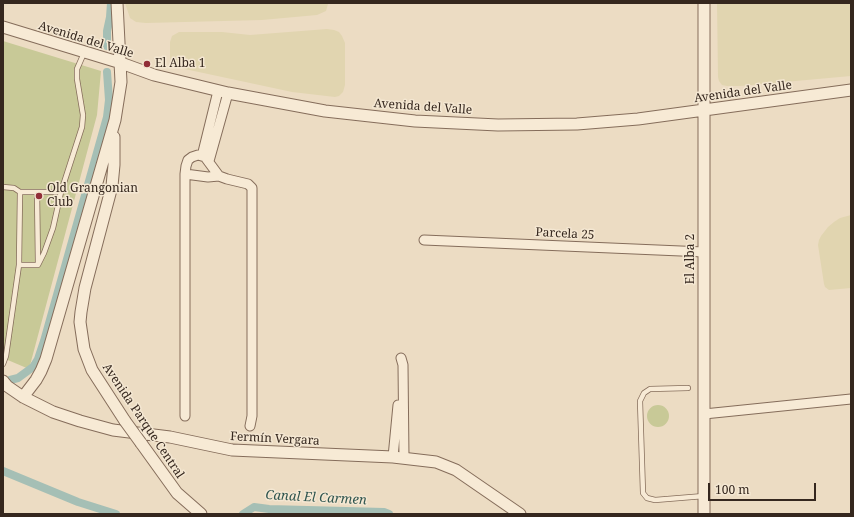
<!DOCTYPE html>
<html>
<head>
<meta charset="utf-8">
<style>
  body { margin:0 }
  #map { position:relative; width:854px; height:517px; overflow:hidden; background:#ecdcc3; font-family:"Noto Serif",serif }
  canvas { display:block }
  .frame { position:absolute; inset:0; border:4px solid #35271e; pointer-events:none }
  .scale { position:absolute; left:708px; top:483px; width:108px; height:18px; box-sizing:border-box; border:2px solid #35271e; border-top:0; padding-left:5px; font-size:12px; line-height:14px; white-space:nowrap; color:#35271e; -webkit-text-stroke:3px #f4e7d2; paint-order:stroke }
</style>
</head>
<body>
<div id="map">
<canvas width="854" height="517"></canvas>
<div class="frame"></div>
<div class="scale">100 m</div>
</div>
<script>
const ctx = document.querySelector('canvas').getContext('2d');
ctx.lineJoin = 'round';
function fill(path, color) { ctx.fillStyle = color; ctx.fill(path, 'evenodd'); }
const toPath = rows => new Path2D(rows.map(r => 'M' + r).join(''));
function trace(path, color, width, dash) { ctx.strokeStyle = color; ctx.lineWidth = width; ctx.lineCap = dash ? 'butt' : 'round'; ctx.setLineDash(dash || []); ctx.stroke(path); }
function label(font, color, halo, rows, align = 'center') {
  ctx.font = font + ' "Noto Serif",serif'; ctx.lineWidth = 3; ctx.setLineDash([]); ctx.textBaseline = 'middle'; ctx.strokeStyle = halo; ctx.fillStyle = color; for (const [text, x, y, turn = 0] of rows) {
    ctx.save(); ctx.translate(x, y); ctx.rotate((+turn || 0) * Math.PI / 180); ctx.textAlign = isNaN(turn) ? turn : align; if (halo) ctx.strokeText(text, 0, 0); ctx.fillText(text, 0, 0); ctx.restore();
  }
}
fill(toPath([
  [125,3,328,3,328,4,326,11,317,15,262,20,146,23,136,22,130,18],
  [717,3,851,3,851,76,740,86,727,86,722,85,719,81,718,77],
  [327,29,334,30,339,32,342,36,345,43,345,85,343,92,339,96,335,97,292,92,180,68,171,62,170,57,170,42,172,36,179,32,222,32,250,35],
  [851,215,851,288,829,290,825,287,824,284,818,245,819,240,821,236,828,227,834,222,840,218]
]), '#e1d5b0');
fill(toPath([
  [3,41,101,71,97,115,29,369,3,358],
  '647 416a11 11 0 1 1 22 0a11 11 0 1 1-22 0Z'
]), '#c8c997');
trace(toPath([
  [107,46,107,31,110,17,111,3],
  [10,380,18,378,33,367,38,359,44,341,107,117,109,100,107,72],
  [3,471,78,502,116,514],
  [243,514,254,507,269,509,384,512,389,514]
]), '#a5bfb5', 8);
const service = toPath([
  [3,187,14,188,20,192,61,192],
  [37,192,38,264],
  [19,265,20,192],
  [3,364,6,356,19,265,38,265,44,253,53,228,61,192,82,127,83,115,77,79,77,69,84,53],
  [688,388,650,389,644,393,640,401,643,493,647,498,655,500,704,496]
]);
const minor = toPath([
  [202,156,218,91],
  [209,161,228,93],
  [185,174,208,177,219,176],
  [424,240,704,252],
  [401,358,403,365,404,458],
  [704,414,851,399],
  [185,416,185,174,186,166,188,160,192,157,198,155,205,157,219,176,227,179,248,184,252,188,252,416,250,426],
  [393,457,398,405]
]);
const tertiary = toPath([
  [704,3,704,514],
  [3,27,121,63,154,75,228,93,325,111,415,121,498,125,577,124,638,119,851,90],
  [114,137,114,165,112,186,85,288,81,312,80,322,84,349,92,370,125,421],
  [3,381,7,386,23,397,53,412,80,421,113,430,170,437,232,450,393,457,436,462,456,470,520,514],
  [23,397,36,380,41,371,46,359,115,120,121,82,117,3],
  [141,443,177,493,201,514]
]);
trace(service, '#856d5b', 6);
trace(minor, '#856d5b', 11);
trace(tertiary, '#856d5b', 13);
trace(service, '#f7ead5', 4.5);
trace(minor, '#f7ead5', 9);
trace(tertiary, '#f7ead5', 11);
const tertiaryBridge = toPath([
  [125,421,141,443]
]);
trace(tertiaryBridge, '#856d5b', 13, []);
trace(tertiaryBridge, '#f7ead5', 11);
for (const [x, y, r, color] of [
  [147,64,4,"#912d37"],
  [39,196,4,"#912d37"]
]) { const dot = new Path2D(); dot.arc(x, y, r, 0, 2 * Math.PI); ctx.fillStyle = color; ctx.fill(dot); trace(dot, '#f4e7d2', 1.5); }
label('12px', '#35271e', '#f4e7d2', [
  ["Avenida del Valle",86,40,17],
  ["Avenida del Valle",743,92,-8],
  ["Avenida del Valle",423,107,4],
  ["Parcela 25",565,234,3],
  ["El Alba 2",691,259,-90],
  ["Avenida Parque Central",143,421,56],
  ["Fermín Vergara",275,439,3]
]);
label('12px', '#35271e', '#f4e7d2', [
  ["El Alba 1",155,64],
  ["Old Grangonian",47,189],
  ["Club",47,203]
], 'left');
label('italic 13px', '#2e544e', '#f4e7d2', [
  ["Canal El Carmen",316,498,3]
]);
</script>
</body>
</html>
